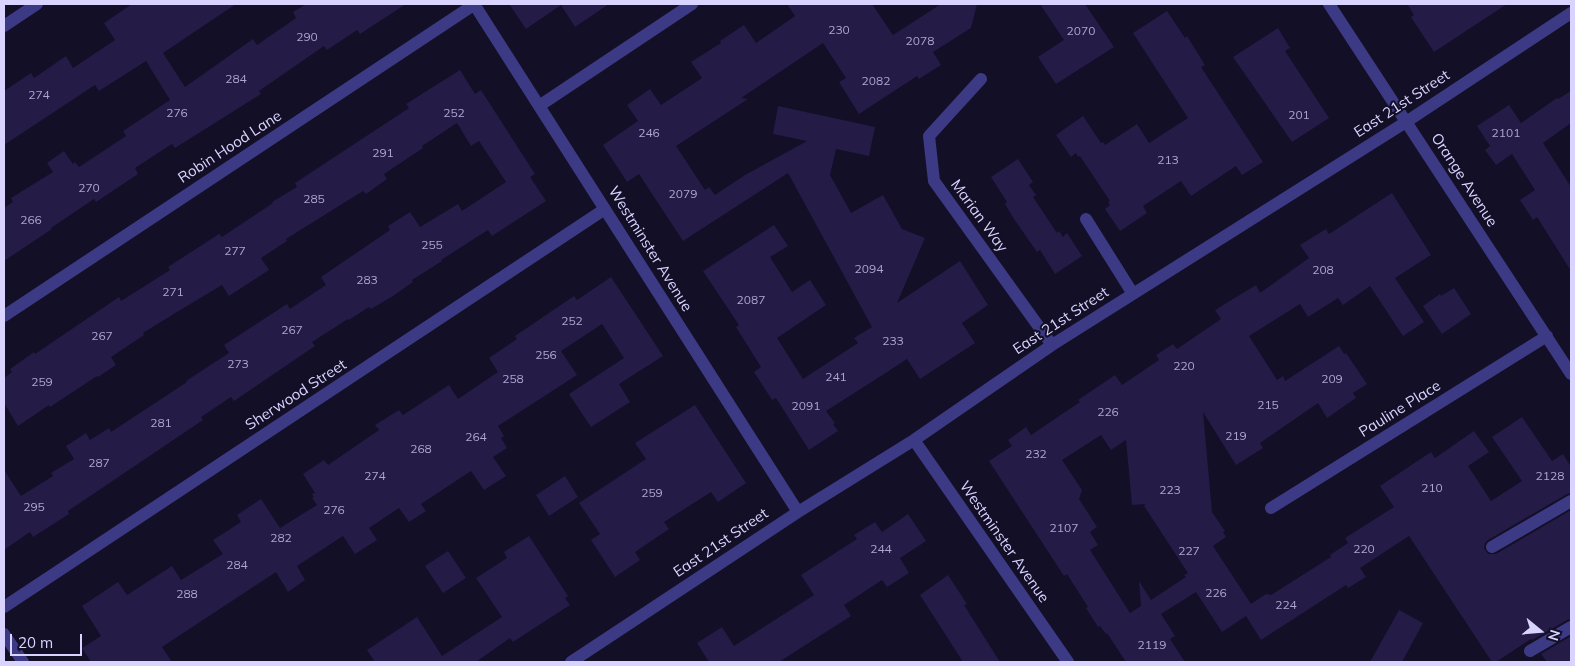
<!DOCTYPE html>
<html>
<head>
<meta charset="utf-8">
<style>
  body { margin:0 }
  #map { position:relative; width:1575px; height:666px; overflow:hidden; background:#130f26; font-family:Mulish,sans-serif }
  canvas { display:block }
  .frame { position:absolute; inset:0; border:5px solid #d9d4ff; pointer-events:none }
  .north { position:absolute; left:1515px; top:606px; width:50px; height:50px; -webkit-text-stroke:4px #130f26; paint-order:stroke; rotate:107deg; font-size:14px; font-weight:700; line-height:20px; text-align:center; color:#d9d4ff }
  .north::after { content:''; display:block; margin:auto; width:18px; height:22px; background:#d9d4ff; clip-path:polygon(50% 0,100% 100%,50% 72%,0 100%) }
  .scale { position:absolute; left:10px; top:634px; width:72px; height:22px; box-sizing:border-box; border:2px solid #d9d4ff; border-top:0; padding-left:6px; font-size:15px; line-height:18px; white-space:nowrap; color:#d9d4ff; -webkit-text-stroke:4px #130f26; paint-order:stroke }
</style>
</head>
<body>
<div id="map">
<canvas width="1575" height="666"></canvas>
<div class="frame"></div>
<div class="north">N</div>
<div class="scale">20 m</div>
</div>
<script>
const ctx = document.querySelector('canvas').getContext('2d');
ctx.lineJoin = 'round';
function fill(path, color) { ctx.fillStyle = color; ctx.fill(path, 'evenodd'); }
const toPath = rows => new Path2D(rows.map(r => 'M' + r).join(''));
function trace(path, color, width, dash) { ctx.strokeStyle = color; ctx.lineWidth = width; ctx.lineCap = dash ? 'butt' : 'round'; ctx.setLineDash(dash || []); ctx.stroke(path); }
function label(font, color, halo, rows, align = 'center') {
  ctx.font = font + ' Mulish,sans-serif'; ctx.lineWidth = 4; ctx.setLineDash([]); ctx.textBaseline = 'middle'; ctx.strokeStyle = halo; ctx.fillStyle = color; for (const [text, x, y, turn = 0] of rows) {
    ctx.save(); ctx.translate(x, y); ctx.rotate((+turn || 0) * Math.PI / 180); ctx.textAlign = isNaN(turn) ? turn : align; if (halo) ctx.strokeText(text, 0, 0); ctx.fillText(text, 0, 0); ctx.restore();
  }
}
fill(toPath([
  [132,4,236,4,163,53,185,87,253,39,257,45,296,18,293,12,306,4,406,4,360,34,357,30,327,50,324,46,259,91,261,94,175,148,172,144,135,168,138,174,96,202,94,199,51,228,52,229,4,261,4,208,13,202,11,198,53,172,47,163,64,151,73,164,75,162,79,167,126,136,123,131,170,100,146,61,99,91,95,85,4,145,4,91,31,73,34,78,66,56,73,68,115,40,104,23],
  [509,4,609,4,575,27,561,5,526,29],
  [787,4,872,4,893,35,941,4,977,4,971,28,933,52,941,65,919,79,917,76,859,114,839,82,846,78,823,43,741,98,748,99,676,146,705,190,709,187,715,195,745,175,807,141,773,134,778,106,875,127,869,156,836,149,830,175,851,213,883,195,902,229,925,238,897,303,960,261,988,305,962,323,975,343,920,379,907,359,881,376,826,411,835,423,833,424,838,431,809,450,776,398,772,400,754,372,761,367,736,327,739,325,703,271,774,225,788,246,770,257,792,292,810,280,826,305,777,338,803,379,858,343,854,338,872,327,788,173,683,241,639,174,627,182,603,145,638,121,627,105,650,89,661,105,702,78,691,62,721,43,720,41,744,25,756,43,795,16],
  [1040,4,1085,4,1114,47,1056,84,1038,57,1064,40],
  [1407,4,1507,4,1434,52,1411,17,1414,15],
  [1167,11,1185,38,1187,36,1205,65,1201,67,1263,162,1242,175,1236,166,1191,196,1181,181,1143,206,1147,213,1120,231,1105,209,1110,205,1108,202,1110,201,1080,156,1078,157,1076,153,1071,157,1056,135,1083,116,1101,143,1103,142,1105,145,1137,124,1149,143,1188,118,1133,33],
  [1278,28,1290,48,1285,51,1329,118,1292,142,1233,57],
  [460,70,475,94,481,90,535,174,530,177,546,201,492,236,488,230,441,260,442,261,412,280,413,282,393,296,371,309,369,307,349,320,348,319,312,342,315,346,234,401,231,397,201,417,203,420,68,511,69,514,33,537,30,532,4,550,4,470,21,496,53,476,51,473,74,459,66,446,86,433,90,440,109,428,111,432,187,382,186,381,229,353,224,345,287,304,290,309,326,285,321,277,390,230,388,226,410,212,420,227,458,204,462,211,506,182,479,141,471,146,457,123,422,146,423,148,384,174,387,179,366,194,363,191,286,239,287,241,261,258,269,270,229,296,222,285,177,312,143,333,144,335,111,357,116,365,98,377,97,376,50,407,49,405,18,426,4,403,4,378,12,372,10,369,34,352,35,354,119,297,121,301,170,270,168,267,219,234,222,237,273,203,272,202,297,187,295,183,409,108,406,104],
  [1571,91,1571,123,1543,143,1571,187,1571,271,1537,217,1533,220,1520,200,1535,190,1512,154,1496,165,1485,150,1490,146,1477,126,1509,105,1521,123,1557,98,1558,99],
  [1018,159,1033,182,1029,185,1036,195,1033,197,1057,233,1059,231,1063,237,1067,233,1082,256,1055,274,1040,250,1037,252,1014,219,1005,204,1007,202,991,177],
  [1392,193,1431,255,1395,278,1424,322,1403,336,1370,286,1343,305,1338,298,1308,317,1300,304,1249,336,1277,380,1283,376,1285,381,1339,346,1344,354,1346,353,1367,384,1353,393,1356,398,1327,418,1318,403,1260,443,1263,448,1236,465,1203,412,1212,512,1225,531,1223,532,1226,537,1213,546,1251,604,1266,594,1271,595,1331,557,1330,555,1348,543,1345,538,1394,507,1380,486,1431,452,1435,458,1474,431,1489,452,1468,466,1491,501,1522,481,1492,437,1522,417,1552,461,1563,454,1571,467,1571,493,1567,494,1488,540,1485,543,1484,548,1488,554,1496,554,1571,510,1571,619,1567,620,1532,640,1531,639,1496,662,1492,662,1409,536,1360,568,1366,577,1348,588,1346,585,1261,640,1246,616,1222,632,1196,592,1161,614,1175,636,1170,639,1185,662,1126,662,1107,633,1106,634,1100,626,1098,627,1086,608,1088,607,1067,574,1064,576,989,461,1012,446,1008,440,1026,427,1031,435,1080,402,1078,400,1115,375,1122,385,1159,360,1156,355,1173,344,1177,349,1221,319,1215,310,1256,285,1260,293,1309,258,1300,245,1326,229,1329,234],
  [1101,435,1111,450,1126,440,1132,505,1145,504,1144,506,1188,573,1184,575,1186,577,1151,600,1139,581,1141,606,1130,613,1090,550,1098,545,1090,532,1097,527,1079,499,1082,490,1062,460],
  [611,277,663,356,619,384,630,402,591,427,569,394,624,358,602,324,561,351,577,375,498,426,504,436,501,438,507,448,493,457,506,476,484,490,471,471,421,504,426,511,409,522,399,508,369,528,377,540,355,554,343,536,297,566,305,580,288,592,276,572,162,647,172,662,91,662,82,648,101,636,82,606,118,582,127,595,172,566,181,580,223,554,213,540,241,522,237,515,261,499,280,528,317,505,312,498,314,497,312,494,315,493,303,474,324,460,328,465,379,430,375,425,399,410,403,415,449,385,458,399,498,372,489,358,517,339,515,336,574,296,577,300],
  [1454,288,1471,314,1442,334,1423,306,1440,294,1441,296],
  [695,405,746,483,718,502,711,492,664,522,669,529,635,552,640,560,615,577,591,540,600,534,579,503,646,459,635,443],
  [565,476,578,497,549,516,536,495],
  [908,514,926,541,900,558,909,573,887,587,882,580,844,605,851,616,779,662,709,662,697,643,722,627,734,646,814,595,801,575,857,539,854,535,875,522,882,532],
  [529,536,568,596,565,598,570,605,513,642,510,638,476,662,375,662,367,650,417,617,442,656,502,617,476,578,507,558,504,552],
  [448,551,466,578,443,593,425,566],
  [948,575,967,604,964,605,1000,662,963,662,920,595],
  [1399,610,1423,623,1402,662,1370,662],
  [1571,636,1571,662,1547,662,1541,654]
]), '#241b47');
trace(toPath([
  [474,4,798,512],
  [1329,4,1571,374],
  [4,26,37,4],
  [981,79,929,136,934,181,1052,345],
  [539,106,692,4],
  [1086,219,1133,294],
  [4,316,475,4],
  [914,440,1068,662],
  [1271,508,1547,336],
  [1492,547,1571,501],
  [4,607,605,209],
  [4,634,23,662],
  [1530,651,1571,627],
  [571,662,798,512,914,440,1052,345,1406,122,1571,13]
]), '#3d3a85', 12);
label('12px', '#aca6d1', null, [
  ["230",839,30],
  ["2070",1081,31],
  ["290",307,37],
  ["2078",920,41],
  ["284",236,79],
  ["2082",876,81],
  ["274",39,95],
  ["276",177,113],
  ["252",454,113],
  ["201",1299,115],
  ["246",649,133],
  ["2101",1506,133],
  ["291",383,153],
  ["213",1168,160],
  ["270",89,188],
  ["2079",683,194],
  ["285",314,199],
  ["266",31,220],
  ["255",432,245],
  ["277",235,251],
  ["2094",869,269],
  ["208",1323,270],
  ["283",367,280],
  ["271",173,292],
  ["2087",751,300],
  ["252",572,321],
  ["267",292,330],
  ["267",102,336],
  ["233",893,341],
  ["256",546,355],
  ["273",238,364],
  ["220",1184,366],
  ["241",836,377],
  ["258",513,379],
  ["209",1332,379],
  ["259",42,382],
  ["215",1268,405],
  ["2091",806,406],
  ["226",1108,412],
  ["281",161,423],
  ["219",1236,436],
  ["264",476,437],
  ["268",421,449],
  ["232",1036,454],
  ["287",99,463],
  ["274",375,476],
  ["2128",1550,476],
  ["210",1432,488],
  ["223",1170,490],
  ["259",652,493],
  ["295",34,507],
  ["276",334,510],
  ["2107",1064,528],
  ["282",281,538],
  ["244",881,549],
  ["220",1364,549],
  ["227",1189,551],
  ["284",237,565],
  ["226",1216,593],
  ["288",187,594],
  ["224",1286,605],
  ["2119",1152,645]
]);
label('15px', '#d9d4ff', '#130f26', [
  ["East 21st Street",1402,104,-33],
  ["Robin Hood Lane",230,147,-33],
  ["Orange Avenue",1464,180,57],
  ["Marian Way",979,216,54],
  ["Westminster Avenue",650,249,58],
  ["East 21st Street",1061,321,-33],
  ["Sherwood Street",296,395,-33],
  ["Pauline Place",1400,409,-32],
  ["Westminster Avenue",1004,542,55],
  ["East 21st Street",721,543,-34]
]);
</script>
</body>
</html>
